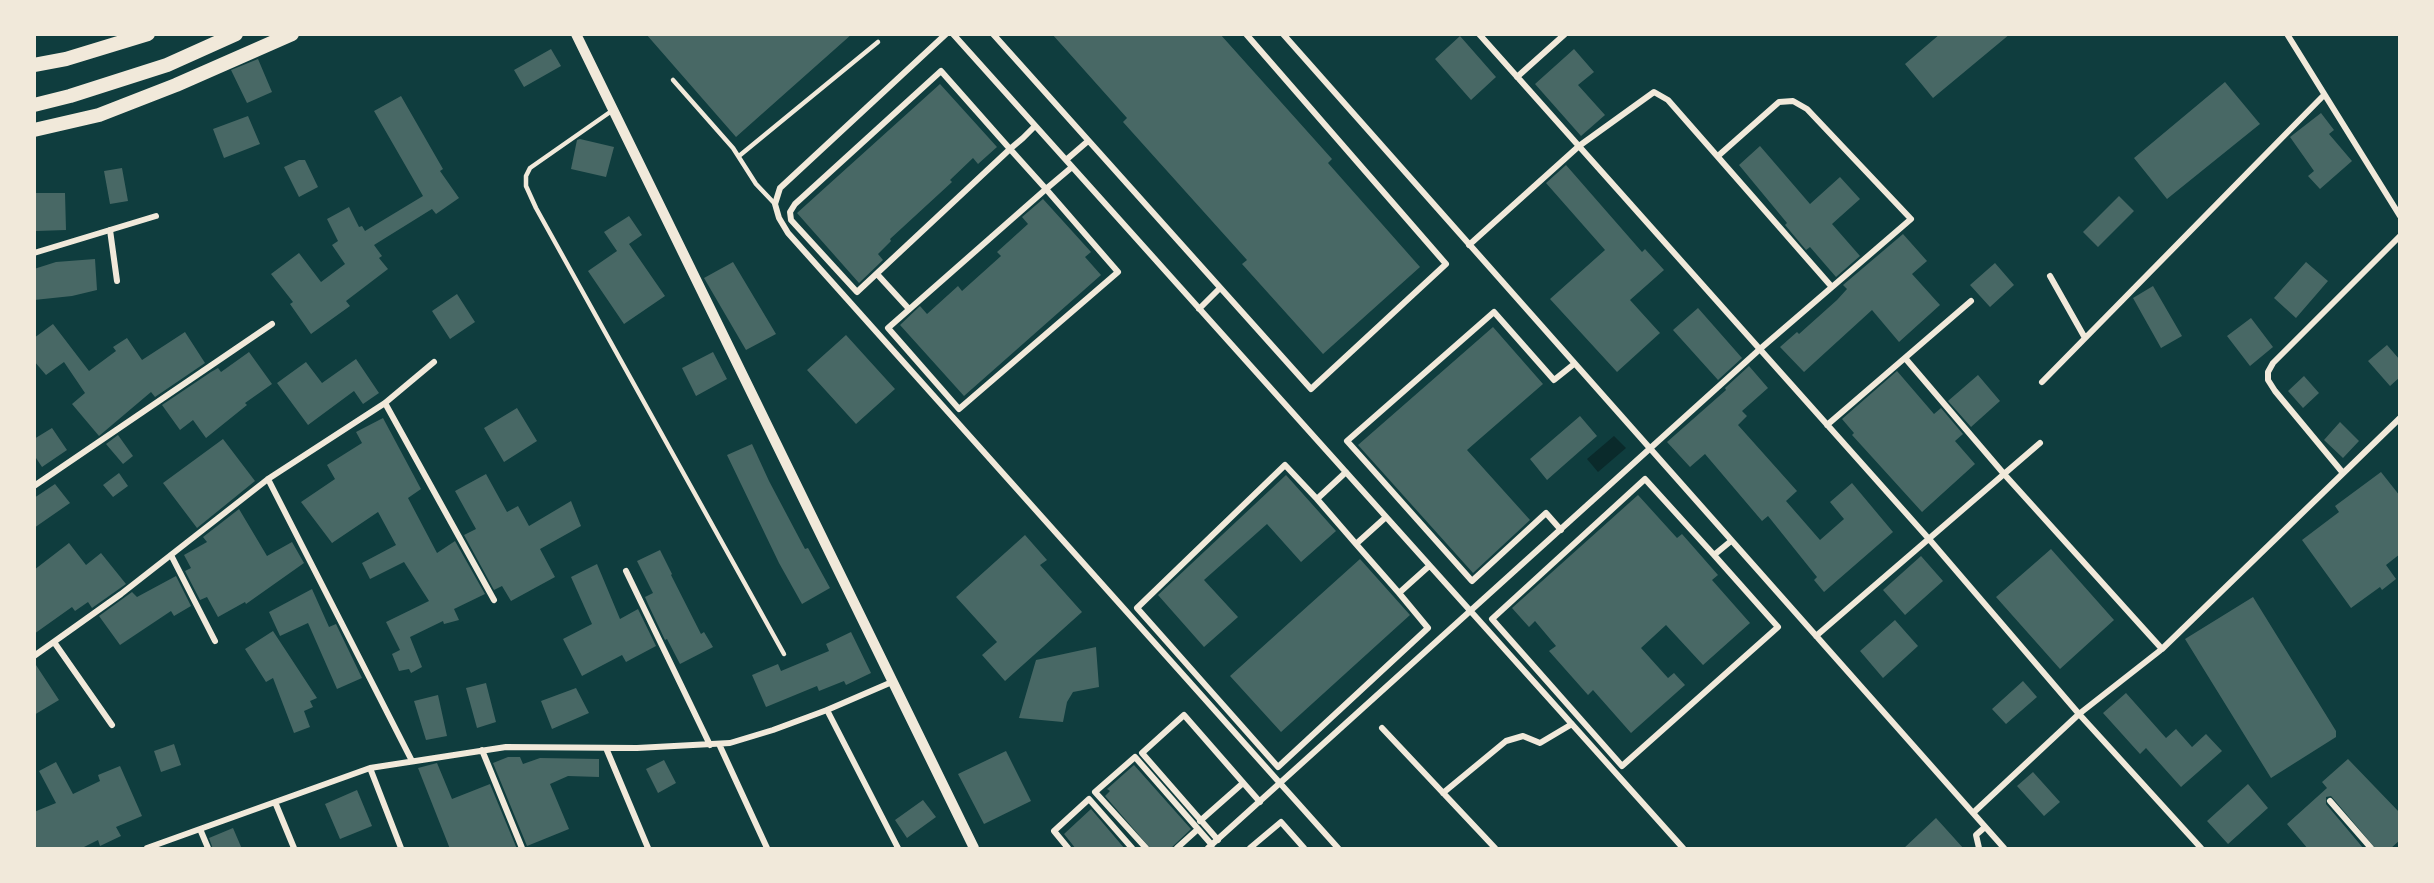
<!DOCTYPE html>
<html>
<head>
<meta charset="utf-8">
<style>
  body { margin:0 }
  #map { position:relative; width:2434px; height:883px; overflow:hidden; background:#0f3d3e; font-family:"Titillium Web",sans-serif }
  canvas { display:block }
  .frame { position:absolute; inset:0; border:36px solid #f1e9da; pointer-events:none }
</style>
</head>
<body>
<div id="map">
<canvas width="2434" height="883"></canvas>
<div class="frame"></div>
</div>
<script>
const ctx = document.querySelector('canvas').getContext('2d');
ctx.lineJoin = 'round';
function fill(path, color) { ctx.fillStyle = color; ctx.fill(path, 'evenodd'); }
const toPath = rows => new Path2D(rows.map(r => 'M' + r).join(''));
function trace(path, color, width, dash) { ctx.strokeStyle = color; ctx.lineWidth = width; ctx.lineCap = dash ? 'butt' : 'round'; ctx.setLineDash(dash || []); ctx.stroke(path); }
fill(toPath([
  [1614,436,1626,448,1598,472,1587,459]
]), '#0a2a2b');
fill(toPath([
  [646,34,852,34,736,137],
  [1052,34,1220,34,1332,159,1328,163,1420,267,1323,354,1242,264,1247,260,1123,122,1127,118],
  [1940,34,2010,34,1933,98,1905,64],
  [1460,36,1496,77,1471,100,1435,59],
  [551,49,561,66,524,87,514,70],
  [1574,49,1594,72,1578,85,1605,115,1581,136,1535,84],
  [258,59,272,92,247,103,231,70],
  [2225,82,2260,124,2167,199,2134,158],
  [940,84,997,147,978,164,973,158,950,180,952,182,890,239,891,241,878,254,883,260,859,283,797,213],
  [401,96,443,169,440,171,459,198,436,214,432,209,374,245,382,256,379,258,388,269,346,301,350,306,311,334,290,304,293,302,271,274,299,253,321,282,345,264,332,245,338,241,327,219,349,207,359,227,362,226,365,231,423,196,374,111],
  [2321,113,2334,130,2329,134,2352,161,2320,189,2308,176,2314,171,2290,137],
  [248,116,260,144,224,158,213,129],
  [580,139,614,147,606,177,571,169,577,140],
  [1760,146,1810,204,1840,177,1860,199,1832,224,1860,256,1836,277,1810,247,1806,250,1785,225,1787,223,1739,165],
  [299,160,305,160,318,187,299,197,284,167],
  [1566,165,1642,252,1645,249,1664,270,1630,300,1660,333,1617,372,1550,299,1605,250,1546,183],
  [122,168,128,201,110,204,104,171],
  [35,193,65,193,66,230,36,231],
  [2119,196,2134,211,2098,247,2083,232],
  [1043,199,1091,252,1085,257,1101,275,964,396,900,325,920,306,927,314,958,286,962,291,1001,256,997,252,1028,224,1022,217],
  [629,216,642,235,629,244,665,296,624,324,588,271,617,251,604,232],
  [1903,234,1927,261,1912,274,1940,305,1899,342,1872,310,1804,372,1780,347,1797,332,1799,334,1837,300,1847,289,1843,285],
  [95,259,97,290,72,296,34,300,34,269,56,262],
  [733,262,776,334,746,350,704,278],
  [2306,262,2328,281,2296,318,2274,298],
  [1995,263,2014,285,1990,307,1970,285],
  [2153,286,2182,336,2161,348,2133,298],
  [457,294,475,322,450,339,432,311],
  [1698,308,1742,358,1718,380,1673,330],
  [2251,318,2273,347,2250,366,2227,336],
  [53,324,89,371,116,351,113,347,127,338,142,360,185,332,205,363,155,397,151,392,99,436,72,404,85,393,64,362,46,375,34,361,34,338],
  [1493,327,1543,384,1467,450,1530,520,1473,573,1358,445],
  [846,335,895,389,856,424,807,370],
  [2387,345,2400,360,2400,377,2390,386,2368,361],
  [249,352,272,384,245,403,247,405,206,438,193,420,180,430,162,405,211,372,218,368,221,372],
  [713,352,727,379,696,396,682,368],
  [356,359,379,393,363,404,354,391,308,425,277,383,306,362,322,383],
  [1749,366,1768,388,1742,411,1747,416,1738,425,1797,491,1786,501,1820,540,1844,519,1830,502,1852,483,1893,532,1824,592,1814,580,1817,577,1768,516,1762,521,1705,454,1690,467,1667,442,1726,390,1725,388],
  [1897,371,1934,414,1941,408,1963,434,1955,441,1975,464,1922,512,1852,435,1854,433,1842,419],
  [1978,375,2000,401,1971,427,1948,401],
  [2304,376,2319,393,2303,408,2288,391],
  [517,408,537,441,504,462,484,428],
  [1580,416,1597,436,1547,480,1530,459],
  [383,418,421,489,408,498,437,553,455,541,485,594,454,609,459,620,444,624,443,621,410,637,422,667,411,673,409,669,399,671,392,654,400,650,386,622,429,601,404,562,370,579,362,563,396,545,378,512,332,543,301,502,335,479,327,465,362,443,356,432],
  [2340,422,2359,441,2343,458,2324,440],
  [52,428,67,450,42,467,34,455,34,439],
  [118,435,133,456,123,464,106,444],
  [223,439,255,481,197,528,163,483],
  [752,444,769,481,805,549,808,548,830,588,802,604,779,563,727,455],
  [2381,472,2400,496,2400,554,2386,565,2396,579,2382,590,2380,587,2351,608,2302,540,2339,512,2335,506],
  [119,473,128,486,113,497,103,485],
  [486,474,507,512,518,506,529,526,571,501,581,526,540,549,555,577,511,601,502,586,494,590,464,535,476,529,455,491],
  [1286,475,1336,531,1301,562,1267,524,1204,580,1238,617,1204,647,1158,595],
  [55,484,70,503,34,528,34,498],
  [1638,495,1677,538,1682,534,1718,575,1712,580,1750,623,1703,665,1666,625,1641,648,1668,678,1674,673,1685,685,1631,733,1593,690,1588,695,1549,651,1556,646,1535,621,1529,627,1512,608],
  [239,509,267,556,292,542,304,563,246,604,245,602,218,617,207,597,200,600,185,571,191,568,184,555,207,542,203,537],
  [1025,535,1047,560,1040,565,1082,612,1005,681,982,655,997,642,956,597],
  [69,543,86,565,101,553,126,584,92,608,88,602,75,611,72,607,34,634,34,570],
  [2051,549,2114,620,2060,669,1996,597],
  [660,550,672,574,671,575,701,634,704,632,713,647,680,664,667,639,665,640,648,604,645,597,653,593,637,561],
  [1921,556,1943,581,1905,615,1883,590],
  [1360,559,1410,615,1281,732,1230,676],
  [597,564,620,619,638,609,656,646,626,662,622,655,582,676,563,639,592,624,571,577],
  [176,576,191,606,174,616,171,611,120,645,99,616,132,592,137,597],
  [312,589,329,627,336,624,362,678,337,689,308,623,280,636,269,612],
  [2253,597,2336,731,2336,737,2271,778,2185,639],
  [1895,620,1918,646,1883,678,1860,651],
  [273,631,317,698,310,701,313,707,304,711,310,727,294,733,273,678,266,682,245,649],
  [851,632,871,673,846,685,844,681,819,691,817,686,766,707,752,675,778,664,781,671,829,651,826,644],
  [1096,647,1099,687,1073,692,1067,702,1063,722,1019,718,1036,660],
  [34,662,59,700,34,715],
  [2023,681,2037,697,2006,724,1992,709],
  [486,683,496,722,477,728,466,688],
  [576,688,589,713,552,729,541,701],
  [2126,693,2166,738,2176,729,2192,747,2206,734,2222,751,2181,787,2146,748,2140,754,2103,713],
  [438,695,447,736,426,740,414,701],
  [174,744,181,765,161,772,154,751],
  [1006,751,1031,801,984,824,958,774],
  [508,757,520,757,523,764,540,758,599,759,599,777,568,776,550,784,569,829,527,846,493,763],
  [2348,759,2400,813,2400,840,2390,849,2376,849,2331,796,2326,797,2326,804,2364,849,2308,849,2287,824,2327,788,2322,782],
  [664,760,676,783,658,793,646,769],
  [56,762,73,794,100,781,98,775,120,766,142,816,116,827,121,836,100,846,98,840,80,849,34,849,34,812,56,803,39,771],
  [437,763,452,799,490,784,517,849,450,849,418,768],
  [1134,765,1191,829,1170,849,1151,849,1105,796,1110,791,1107,789],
  [2033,772,2060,802,2044,816,2017,786],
  [2248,784,2268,808,2228,844,2207,821],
  [357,790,372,826,340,839,325,804],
  [923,800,936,817,907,838,895,820],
  [1091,809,1125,849,1076,849,1064,834],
  [1936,818,1964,849,1903,849],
  [233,828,242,849,213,849,209,838]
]), '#486865');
trace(toPath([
  [673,80,733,148,756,184,775,204],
  [613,110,530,168,526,176,526,186,536,208,784,654],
  [739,156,878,42]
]), '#f1e9da', 4.5);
trace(toPath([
  [946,34,780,188,775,204,779,218,788,233,1338,848],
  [953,34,1683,848],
  [993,34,1311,389,1446,264,1246,34],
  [1283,34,2004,848],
  [1479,34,1929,539,2079,714,2201,848],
  [2287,34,2400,216],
  [1517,77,1565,34],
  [1035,126,1023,138,1010,149,857,292,791,220,790,212,795,204,941,71,1010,149,1046,189,1118,272,959,409,888,328,1046,189,1072,167],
  [1066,160,1088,141],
  [110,230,117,281],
  [1469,245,1579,146,1654,92,1668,100,1831,286],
  [34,253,156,216],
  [877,274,909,309],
  [2050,276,2085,338],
  [1199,309,1220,288],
  [1905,358,2004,474,2162,649],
  [2042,382,2324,95],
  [385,403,494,600],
  [1827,425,1971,301],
  [1346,472,1317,499,1356,544,1386,517],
  [2343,473,2275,391,2268,380,2268,372,2273,363,2400,236],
  [268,479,412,761],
  [34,486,272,324],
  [1317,499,1285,465,1137,608,1278,767,1428,628,1399,593,1428,567],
  [1561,530,1546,513,1472,581,1347,441,1494,312,1554,380,1574,364],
  [1356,544,1399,593],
  [171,555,215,641],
  [1714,555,1645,479,1492,619,1622,766,1778,627,1714,555,1731,541],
  [626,571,710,745],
  [1816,636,2040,443],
  [54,642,112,725],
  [34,656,121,594,268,479,385,403,434,362],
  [827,710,898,848],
  [1382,728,1495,848],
  [719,744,767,848],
  [606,748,648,848],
  [482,750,522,848],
  [370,768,401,848],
  [1443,793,1506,741,1523,736,1540,743,1572,724],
  [2330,801,2371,848],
  [275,802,294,848],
  [1973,813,2079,714,2162,649,2400,418],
  [1200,821,1243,783],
  [200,829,208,848],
  [1218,840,1142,753,1184,715,1260,802],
  [147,848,370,768,506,747,637,748,730,743,773,730,827,710,892,682],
  [1068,848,1054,831,1089,799,1132,848],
  [1146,848,1095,792,1135,757,1212,845],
  [1177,848,1198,829],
  [1208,848,1760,349,1911,219,1807,109,1793,101,1779,102,1718,156],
  [1250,848,1281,822,1304,848],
  [1979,848,1976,835,1985,827]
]), '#f1e9da', 6);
trace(toPath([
  [576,34,974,848]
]), '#f1e9da', 10);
trace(toPath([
  [34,65,66,59,148,34],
  [34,105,70,96,167,65,236,34],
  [34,130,99,115,176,85,292,34]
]), '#f1e9da', 14);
</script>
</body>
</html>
